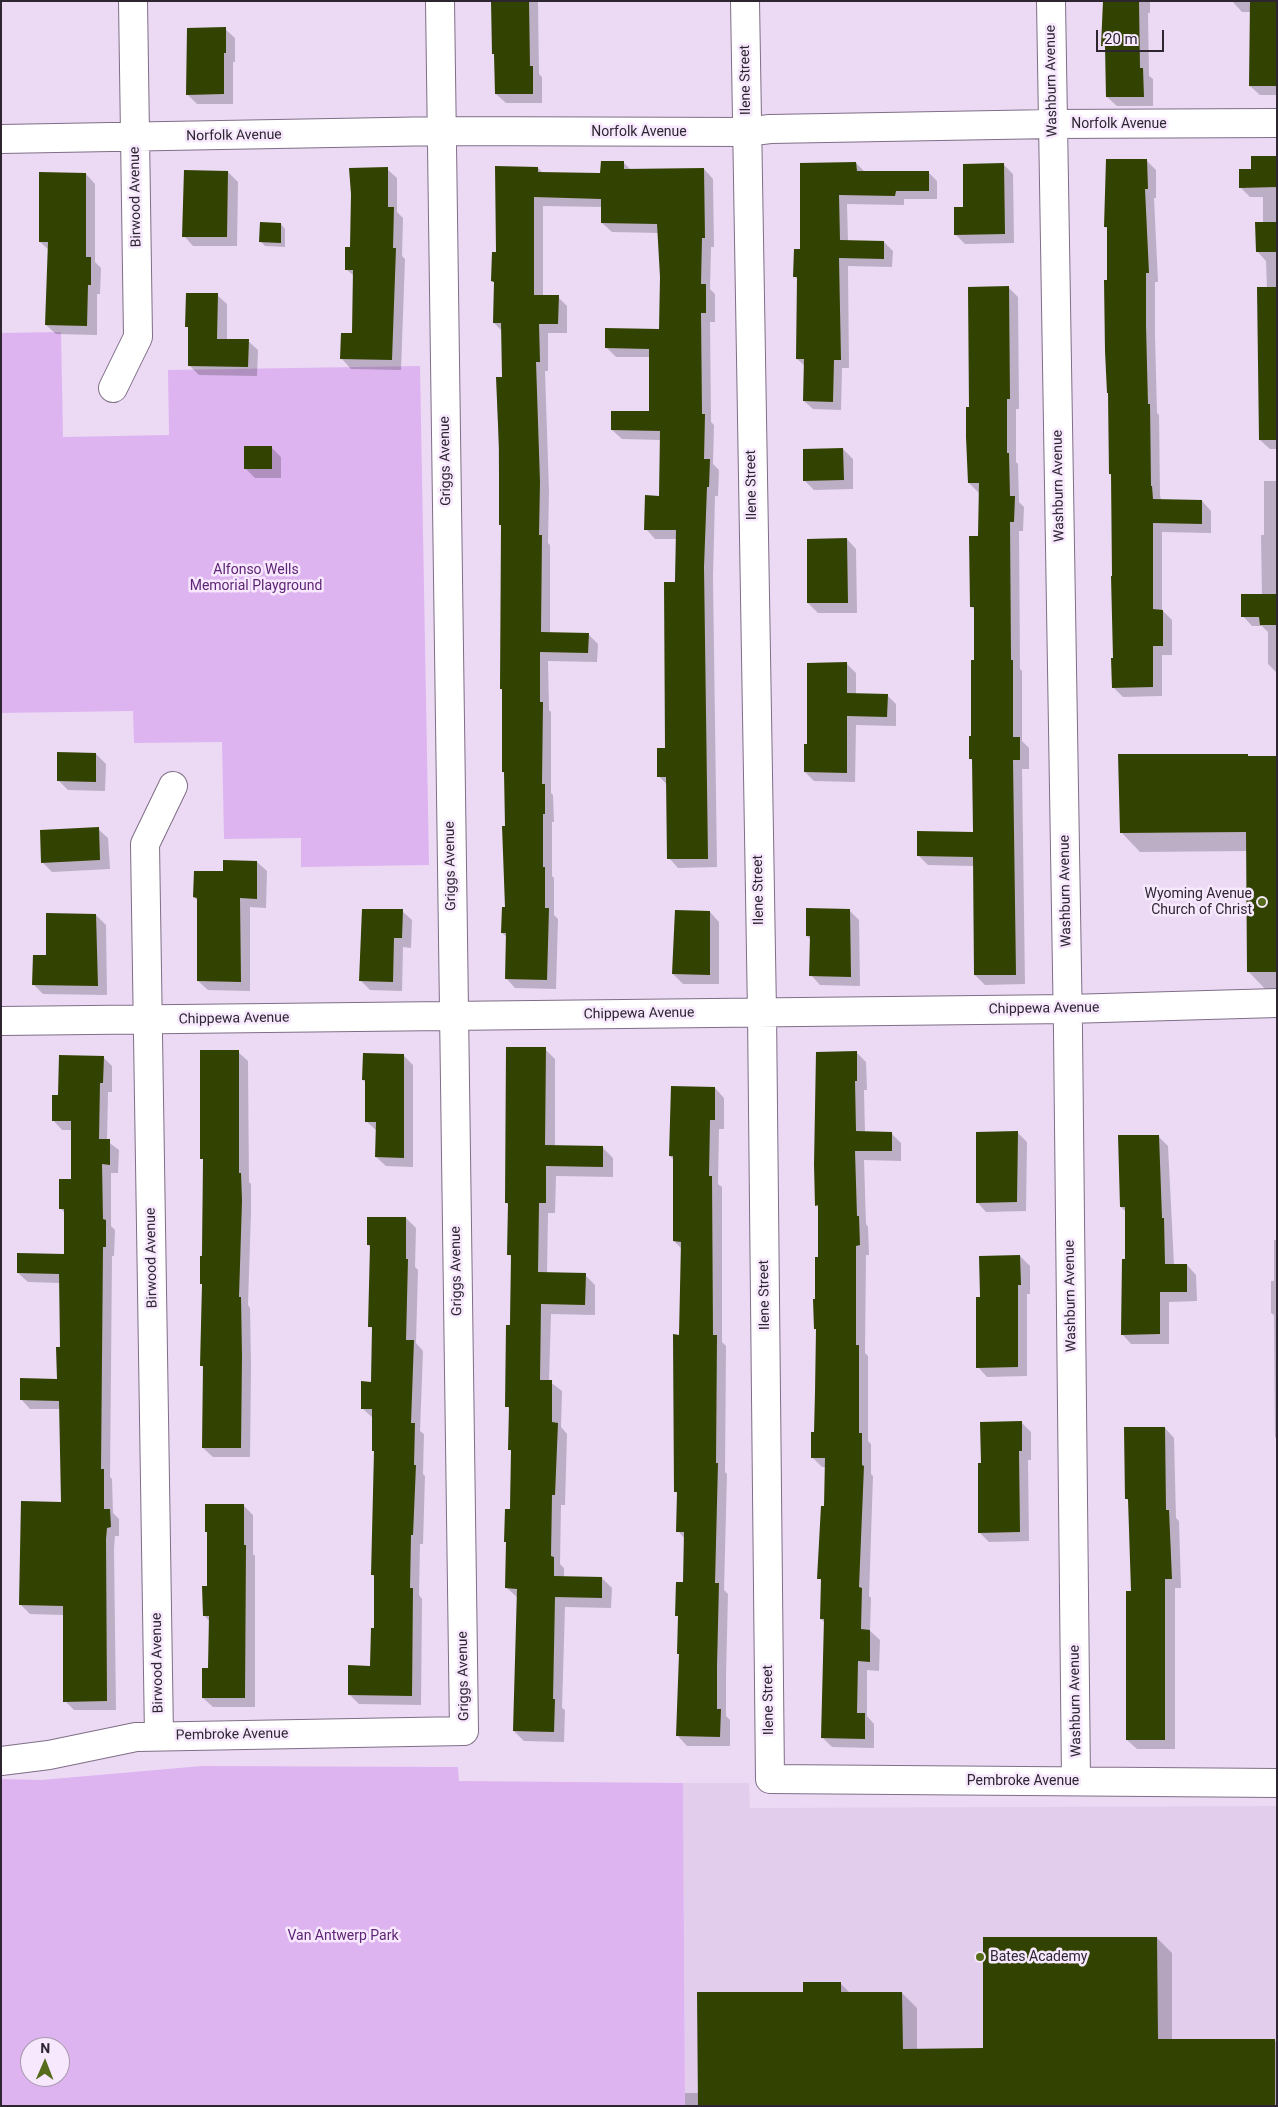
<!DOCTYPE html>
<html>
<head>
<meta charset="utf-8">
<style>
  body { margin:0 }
  #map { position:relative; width:1278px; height:2107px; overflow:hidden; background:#ecdaf5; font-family:Roboto,sans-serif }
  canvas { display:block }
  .frame { position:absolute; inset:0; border:2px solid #2d2631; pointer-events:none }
  .north { position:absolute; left:20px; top:2037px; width:50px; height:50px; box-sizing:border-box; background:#f7e8fe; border:1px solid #a69aac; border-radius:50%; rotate:1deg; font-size:14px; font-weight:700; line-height:20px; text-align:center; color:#2d2631 }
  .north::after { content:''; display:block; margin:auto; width:18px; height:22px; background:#566c1b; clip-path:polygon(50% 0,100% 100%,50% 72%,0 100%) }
  .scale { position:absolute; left:1096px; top:30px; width:68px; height:22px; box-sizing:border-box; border:2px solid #2d2631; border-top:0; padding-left:6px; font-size:15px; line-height:18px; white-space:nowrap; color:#2d2631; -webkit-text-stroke:4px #f7e8fe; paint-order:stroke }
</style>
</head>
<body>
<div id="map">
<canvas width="1278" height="2107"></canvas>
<div class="frame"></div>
<div class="north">N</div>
<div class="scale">20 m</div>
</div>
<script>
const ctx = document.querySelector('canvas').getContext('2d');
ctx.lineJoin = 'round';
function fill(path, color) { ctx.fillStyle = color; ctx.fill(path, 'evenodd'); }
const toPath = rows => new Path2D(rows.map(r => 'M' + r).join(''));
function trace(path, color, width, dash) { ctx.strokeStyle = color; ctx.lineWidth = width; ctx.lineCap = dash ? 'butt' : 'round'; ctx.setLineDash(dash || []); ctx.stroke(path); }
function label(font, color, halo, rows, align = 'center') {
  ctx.font = font + ' Roboto,sans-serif'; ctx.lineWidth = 5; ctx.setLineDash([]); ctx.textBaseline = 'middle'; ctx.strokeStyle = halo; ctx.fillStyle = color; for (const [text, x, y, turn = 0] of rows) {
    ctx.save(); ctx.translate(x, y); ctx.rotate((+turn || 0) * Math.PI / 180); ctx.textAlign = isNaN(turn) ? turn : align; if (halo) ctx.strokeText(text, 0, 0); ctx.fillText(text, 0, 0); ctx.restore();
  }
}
fill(toPath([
  [683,1783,749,1783,750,1808,1277,1806,1277,2106,685,2106]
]), '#e3cded');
fill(toPath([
  [61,332,63,437,169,435,168,370,420,366,429,865,301,867,301,838,224,839,222,742,134,743,133,711,1,713,1,333],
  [202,1766,458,1767,459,1781,683,1783,685,2106,1,2106,1,1779,41,1780],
  [30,2047,60,2047,60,2077,30,2077]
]), '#ddb4ef');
fill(toPath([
  [492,1,538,1,539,74,542,77,542,103,506,103,496,94,496,56,493,53],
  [1104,1,1150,1,1150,13,1148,13,1149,76,1153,79,1153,106,1117,106,1107,97,1107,49,1103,45],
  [1232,1,1277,1,1277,95,1260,95,1250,86,1251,12,1242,12],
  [225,29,235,38,235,62,233,62,233,104,197,104,188,95],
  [1277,157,1277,449,1270,449,1260,440,1267,288,1266,261,1257,251,1263,223,1263,197,1250,197,1240,187,1252,171],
  [1146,160,1156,170,1156,198,1154,198,1158,282,1155,282,1155,336,1157,413,1159,415,1160,495,1161,500,1202,501,1211,511,1211,533,1162,532,1162,610,1172,620,1172,655,1162,655,1162,696,1123,697,1113,687,1115,659,1112,476,1110,474,1108,229,1105,226],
  [623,162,631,170,704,169,713,179,714,247,711,247,710,289,715,294,715,322,710,322,711,422,714,425,713,464,719,470,718,496,715,496,713,577,717,867,678,868,669,858,667,785,659,776,666,749,677,539,655,539,646,529,660,497,661,440,622,439,612,430,650,412,650,357,616,357,606,347,660,331,661,276,659,233,612,232,602,223,602,207,543,206,543,296,558,297,567,306,567,333,548,333,548,371,545,371,549,492,548,543,550,545,550,634,588,634,598,644,597,662,548,661,549,710,551,712,551,793,553,795,554,822,552,822,552,876,554,878,554,915,558,919,556,989,515,988,506,978,507,937,502,933,506,909,506,827,505,774,503,772,503,691,501,689,502,527,500,524,497,378,503,378,502,331,494,323,495,283,493,281,497,253,538,168,543,173,602,174],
  [856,163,865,172,928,172,937,181,937,199,904,199,904,205,847,204,848,241,884,242,893,251,892,267,848,266,849,368,842,368,841,410,813,409,804,401,805,366,797,359,798,280,794,276,801,250],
  [1003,164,1013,174,1014,243,965,244,955,234,964,208],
  [387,169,397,178,397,212,403,218,402,256,405,259,401,370,351,369,342,359,353,334,354,276,346,269,352,248],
  [228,172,238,182,237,246,193,246,184,236],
  [86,174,95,184,95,262,101,268,100,294,97,294,97,335,56,334,46,325,49,250,40,242],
  [281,224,285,229,285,247,265,246,261,242],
  [1009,288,1018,297,1019,409,1016,409,1016,462,1018,464,1019,502,1024,507,1023,531,1019,531,1020,669,1022,671,1022,741,1029,748,1029,769,1022,769,1025,984,985,985,975,975,974,866,928,865,918,855,974,833,973,761,970,758,973,737,976,611,971,606,979,537,979,493,969,483,970,409],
  [217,295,227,304,227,340,248,341,258,350,257,376,199,375,189,365,190,330,187,326],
  [271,447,281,457,281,478,255,478,245,468],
  [843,449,853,459,853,489,814,490,804,480],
  [1264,481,1277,481,1277,673,1268,664,1268,632,1262,626,1252,626,1243,616,1262,596,1261,535,1264,535],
  [847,539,856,549,857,613,818,613,808,603],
  [847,664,856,673,856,695,887,695,896,704,896,726,856,725,855,782,814,781,805,772],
  [96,754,106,764,105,791,68,790,58,780],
  [1277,756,1277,991,1267,991,1248,971,1248,851,1140,852,1121,832],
  [98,829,108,838,110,869,52,872,43,863],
  [257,862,267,871,266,908,250,907,250,991,208,990,198,981,198,901,194,897,224,872],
  [849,910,859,920,860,986,820,985,811,975,811,940,807,936],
  [402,911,412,920,411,948,403,947,402,991,370,990,360,980],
  [710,912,719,922,719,984,683,984,673,974],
  [96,915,106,925,107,995,43,994,34,985,47,956],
  [545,1049,555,1059,555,1147,603,1148,613,1158,613,1177,556,1176,555,1213,548,1213,547,1274,585,1275,595,1285,595,1315,551,1314,549,1381,562,1391,561,1427,567,1434,565,1505,561,1505,560,1564,564,1568,564,1577,602,1578,612,1588,611,1608,565,1607,562,1708,565,1710,564,1742,524,1741,514,1731,518,1598,507,1588,512,1452,510,1450,510,1410,507,1406,512,1258,509,1254,509,1206,506,1202],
  [238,1052,248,1061,249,1182,251,1184,251,1211,248,1305,250,1308,251,1366,250,1457,213,1457,203,1448,204,1368,202,1366,203,1285,201,1283,204,1160,202,1158],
  [856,1052,866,1062,867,1090,864,1090,865,1133,891,1133,901,1143,901,1161,864,1160,866,1224,868,1227,869,1255,866,1255,865,1353,868,1356,868,1441,871,1444,871,1474,873,1476,869,1596,871,1598,870,1631,880,1640,879,1671,867,1670,867,1716,874,1724,874,1748,832,1747,823,1738,825,1623,821,1619,822,1581,819,1578,825,1507,826,1467,822,1467,812,1457,815,1433,817,1300,819,1258,819,1208,816,1205],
  [403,1055,413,1065,413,1167,386,1166,376,1157,377,1131,366,1121,366,1083,363,1080],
  [103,1057,112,1066,112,1092,108,1092,107,1141,119,1150,118,1173,111,1173,111,1226,115,1230,114,1256,112,1256,110,1477,112,1479,113,1513,119,1519,119,1536,115,1536,114,1549,116,1710,74,1710,65,1701,64,1615,30,1614,21,1605,62,1503,60,1409,30,1409,21,1399,58,1380,61,1348,60,1283,28,1282,18,1273,65,1255,66,1214,60,1208,72,1180,72,1130,62,1130,53,1120,59,1096],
  [715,1088,724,1098,724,1129,719,1129,718,1184,722,1187,722,1342,726,1346,725,1472,727,1474,724,1590,728,1594,726,1676,726,1716,730,1720,730,1746,687,1746,678,1736,680,1655,679,1617,677,1615,685,1583,685,1539,678,1531,678,1494,675,1491,682,1249,674,1241,674,1160,670,1156],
  [1017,1132,1027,1142,1026,1211,986,1212,977,1202],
  [1158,1136,1168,1146,1174,1265,1187,1265,1196,1275,1197,1301,1169,1302,1169,1344,1131,1344,1122,1334,1127,1261,1126,1212,1121,1207],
  [406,1218,416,1228,415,1267,418,1270,416,1343,423,1351,420,1431,424,1434,423,1474,425,1476,423,1544,420,1544,419,1595,422,1599,421,1705,359,1704,349,1694,371,1667,375,1630,376,1578,372,1574,375,1453,373,1450,373,1418,362,1408,372,1383,373,1329,370,1326,371,1248,368,1245],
  [1274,1240,1277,1240,1277,1439,1275,1437,1274,1315,1271,1313,1271,1281,1274,1281],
  [1020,1256,1030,1266,1030,1294,1027,1294,1027,1376,987,1377,978,1367,981,1298],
  [1021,1422,1031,1432,1031,1460,1028,1460,1029,1541,989,1542,980,1533,982,1464],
  [1165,1428,1174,1438,1176,1518,1179,1521,1181,1588,1175,1588,1175,1749,1137,1749,1127,1740,1132,1592,1129,1501,1126,1498],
  [243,1505,253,1515,253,1554,255,1556,255,1707,213,1707,203,1698,209,1669,210,1622,204,1615,208,1587,209,1534,206,1531],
  [1157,1938,1172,1953,1172,2041,1274,2040,1277,2043,1277,2106,685,2106,685,2093,699,2093,804,1993,841,1984,850,1993,902,1993,917,2008,917,2050,984,2050]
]), '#0003');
fill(toPath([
  [491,1,529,1,530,66,533,66,533,94,495,94,494,54,492,54],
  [1103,1,1139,1,1140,68,1143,68,1144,97,1106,97,1105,46,1101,46],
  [1250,1,1276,1,1277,86,1249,86],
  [226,27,226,53,224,53,224,94,186,95,187,28],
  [1251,156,1277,156,1277,187,1239,188,1239,169,1251,169],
  [1106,159,1147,159,1148,189,1145,189,1149,273,1146,273,1146,326,1148,404,1150,404,1151,486,1152,486,1153,499,1202,500,1202,524,1153,523,1153,609,1163,610,1163,646,1153,646,1153,687,1112,688,1111,658,1113,658,1111,576,1112,576,1111,474,1109,474,1108,393,1107,393,1105,351,1104,280,1107,280,1107,227,1104,227],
  [601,161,624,161,624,169,704,168,705,238,702,238,701,284,706,284,706,313,701,313,702,414,705,414,704,459,710,459,709,487,707,487,704,567,708,859,667,859,666,777,657,777,657,748,665,748,664,582,675,582,676,530,644,530,645,495,659,496,660,431,611,430,611,411,649,411,649,349,605,348,605,328,659,329,660,277,657,224,601,223,601,199,534,197,534,295,559,295,558,324,539,324,540,362,536,362,540,482,539,535,542,535,541,632,589,633,588,653,540,652,540,702,543,702,542,784,545,784,545,814,543,814,543,867,545,867,545,908,549,908,547,980,505,979,506,933,501,933,502,907,505,907,502,826,505,826,504,772,502,772,502,689,500,689,501,525,499,525,499,448,496,377,502,377,501,323,493,323,494,282,491,281,492,252,496,252,495,166,538,167,538,172,600,173],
  [856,162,857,171,929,171,929,191,896,191,895,196,839,195,840,240,884,241,884,259,839,258,841,360,834,360,833,402,803,401,804,359,796,359,797,277,793,277,794,249,800,249,800,163],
  [1004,163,1005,234,954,235,954,207,963,207,963,164],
  [388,167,388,207,394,207,393,248,396,248,392,360,340,359,341,333,352,333,353,270,345,270,345,247,350,247,351,194,349,168],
  [184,170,228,171,227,237,182,237],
  [39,172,86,173,86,257,91,257,91,285,88,285,87,326,45,325,48,242,39,242],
  [260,222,281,223,281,243,259,242],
  [1255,222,1277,222,1277,252,1256,252],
  [1009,286,1010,399,1007,399,1007,453,1009,453,1010,496,1015,496,1014,522,1010,522,1011,660,1013,660,1013,737,1020,737,1020,760,1013,760,1016,975,974,975,973,857,917,856,917,831,973,832,972,759,969,759,969,736,971,736,971,660,974,660,974,607,970,607,969,536,978,536,979,483,968,483,966,437,966,407,969,407,968,287],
  [1257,287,1277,287,1277,440,1259,440],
  [186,293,218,293,217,339,249,339,248,367,188,366,188,327,185,327],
  [244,446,272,446,272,469,244,469],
  [843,448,844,480,803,481,803,449],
  [847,538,848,603,807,603,807,539],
  [1241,594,1277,594,1277,625,1260,625,1259,617,1241,617],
  [847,662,847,693,888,694,887,717,847,716,847,773,804,772,804,744,807,744,807,663],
  [57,752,96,753,96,782,57,781],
  [1118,754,1248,754,1248,756,1277,756,1277,972,1247,972,1246,832,1120,833],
  [99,827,100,860,41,863,40,830],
  [223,860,257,861,257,899,240,898,241,982,197,981,197,898,193,897,194,871,223,871],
  [806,908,850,909,851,977,809,976,810,936,806,936],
  [362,909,403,909,402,938,394,938,393,982,359,981],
  [675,910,710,911,710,975,672,974],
  [46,913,96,914,98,986,32,985,33,955,46,955],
  [506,1047,546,1047,545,1145,603,1146,603,1167,546,1166,546,1203,539,1203,538,1272,586,1273,585,1305,541,1304,540,1380,552,1380,552,1422,558,1423,555,1495,552,1495,551,1556,554,1557,554,1576,602,1577,602,1598,555,1597,553,1699,555,1699,554,1732,513,1731,517,1589,505,1588,506,1542,504,1542,505,1509,510,1509,511,1450,508,1450,509,1407,505,1407,506,1325,510,1325,511,1255,507,1255,508,1203,505,1203],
  [200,1050,239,1050,239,1173,241,1173,242,1201,239,1297,241,1297,242,1356,241,1448,202,1448,203,1366,200,1366,202,1284,200,1284,200,1256,202,1256,203,1159,200,1159],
  [857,1051,857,1081,855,1081,856,1131,892,1132,892,1151,855,1151,857,1216,859,1216,860,1245,856,1246,856,1345,859,1345,859,1433,862,1433,862,1465,864,1466,859,1587,862,1588,861,1629,870,1630,870,1662,858,1661,857,1713,865,1713,865,1739,821,1738,824,1619,820,1619,821,1579,817,1579,821,1506,824,1506,825,1458,811,1458,811,1432,814,1432,815,1393,816,1329,814,1329,813,1299,815,1299,815,1257,818,1257,818,1205,815,1206,814,1165,816,1052],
  [363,1053,404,1054,404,1158,375,1157,376,1122,365,1122,365,1080,362,1080],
  [59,1055,104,1056,103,1083,100,1083,99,1139,110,1139,110,1165,102,1164,103,1219,106,1220,106,1247,103,1247,101,1469,104,1469,104,1509,110,1509,111,1527,107,1528,106,1539,107,1701,63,1702,63,1606,19,1605,21,1501,61,1502,59,1401,20,1400,20,1378,57,1379,56,1347,60,1347,59,1274,17,1273,17,1253,64,1254,64,1209,59,1209,59,1179,71,1179,71,1121,52,1121,52,1095,58,1095],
  [671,1086,715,1087,715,1120,710,1120,709,1176,712,1176,713,1335,717,1335,716,1463,718,1463,715,1583,719,1583,717,1666,717,1709,721,1709,720,1737,676,1736,679,1654,677,1654,678,1616,675,1616,676,1582,683,1582,684,1532,676,1532,677,1492,674,1492,673,1334,679,1335,681,1242,673,1241,673,1156,669,1156],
  [1018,1131,1017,1202,976,1203,976,1132],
  [1118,1135,1159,1135,1162,1218,1164,1218,1165,1264,1187,1264,1187,1292,1160,1292,1160,1334,1121,1335,1122,1259,1125,1259,1125,1207,1120,1207],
  [367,1217,406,1217,406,1259,408,1259,406,1340,414,1340,411,1423,415,1423,414,1465,416,1465,413,1535,411,1535,410,1588,413,1588,412,1696,348,1695,348,1665,370,1666,371,1628,374,1628,374,1575,371,1575,374,1451,372,1451,372,1409,361,1409,361,1381,371,1382,372,1327,368,1327,370,1245,367,1245],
  [1020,1255,1021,1285,1018,1285,1018,1367,976,1368,976,1297,980,1297,979,1256],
  [1022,1421,1022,1451,1019,1451,1020,1532,978,1533,978,1463,981,1463,980,1422],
  [1124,1427,1165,1427,1166,1510,1169,1510,1172,1579,1165,1579,1165,1740,1126,1740,1126,1591,1131,1591,1128,1499,1125,1499],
  [205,1504,244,1504,244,1545,246,1545,245,1698,202,1698,202,1668,208,1668,209,1616,203,1616,202,1586,207,1586,207,1532,205,1532],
  [983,1937,1157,1937,1158,2039,1275,2039,1275,2106,698,2106,697,1992,803,1992,803,1982,841,1982,841,1992,902,1992,903,2049,983,2048]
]), '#324200');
const minor = toPath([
  [745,1,762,1012,770,1779,1277,1783],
  [1051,1,1068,1031,1076,1781],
  [1,139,442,131,746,132,770,129,1053,124,1277,123],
  [113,388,138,337,133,1],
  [1,1021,1068,1009,1277,1003],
  [159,1736,145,844,173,786],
  [1,1761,49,1755,136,1737,464,1731,440,1]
]);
trace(minor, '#7f6e86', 30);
trace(minor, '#fff', 28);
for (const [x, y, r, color] of [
  [1262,902,5,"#566c1b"],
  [980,1957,5,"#566c1b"]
]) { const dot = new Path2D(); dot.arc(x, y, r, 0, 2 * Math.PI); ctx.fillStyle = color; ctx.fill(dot); trace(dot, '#f7e8fe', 2); }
label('14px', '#2d2631', '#f7e8fe', [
  ["Ilene Street",746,80,-91],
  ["Washburn Avenue",1052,81,-91],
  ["Norfolk Avenue",1119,124],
  ["Norfolk Avenue",639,132],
  ["Norfolk Avenue",234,136,-1],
  ["Birwood Avenue",136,197,-91],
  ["Griggs Avenue",446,461,-91],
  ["Ilene Street",752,485,-91],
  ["Washburn Avenue",1059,486,-91],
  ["Griggs Avenue",451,866,-91],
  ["Ilene Street",759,890,-91],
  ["Washburn Avenue",1066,891,-91],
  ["Chippewa Avenue",1044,1009,-1],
  ["Chippewa Avenue",639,1014,-1],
  ["Chippewa Avenue",234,1019,-1],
  ["Birwood Avenue",152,1258,-91],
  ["Griggs Avenue",457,1271,-91],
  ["Ilene Street",765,1295,-91],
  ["Washburn Avenue",1071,1296,-91],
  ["Birwood Avenue",158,1663,-91],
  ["Griggs Avenue",464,1676,-91],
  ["Ilene Street",769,1700,-91],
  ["Washburn Avenue",1076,1701,-91],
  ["Pembroke Avenue",232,1735,-1],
  ["Pembroke Avenue",1023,1781]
]);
label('14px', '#5e2475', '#f7e8fe', [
  ["Alfonso Wells",256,570],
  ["Memorial Playground",256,586],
  ["Van Antwerp Park",343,1936]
]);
label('14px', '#2d2631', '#f7e8fe', [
  ["Wyoming Avenue",1252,894],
  ["Church of Christ",1252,910],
  ["Bates Academy",990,1957,"left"]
], 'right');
</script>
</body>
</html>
